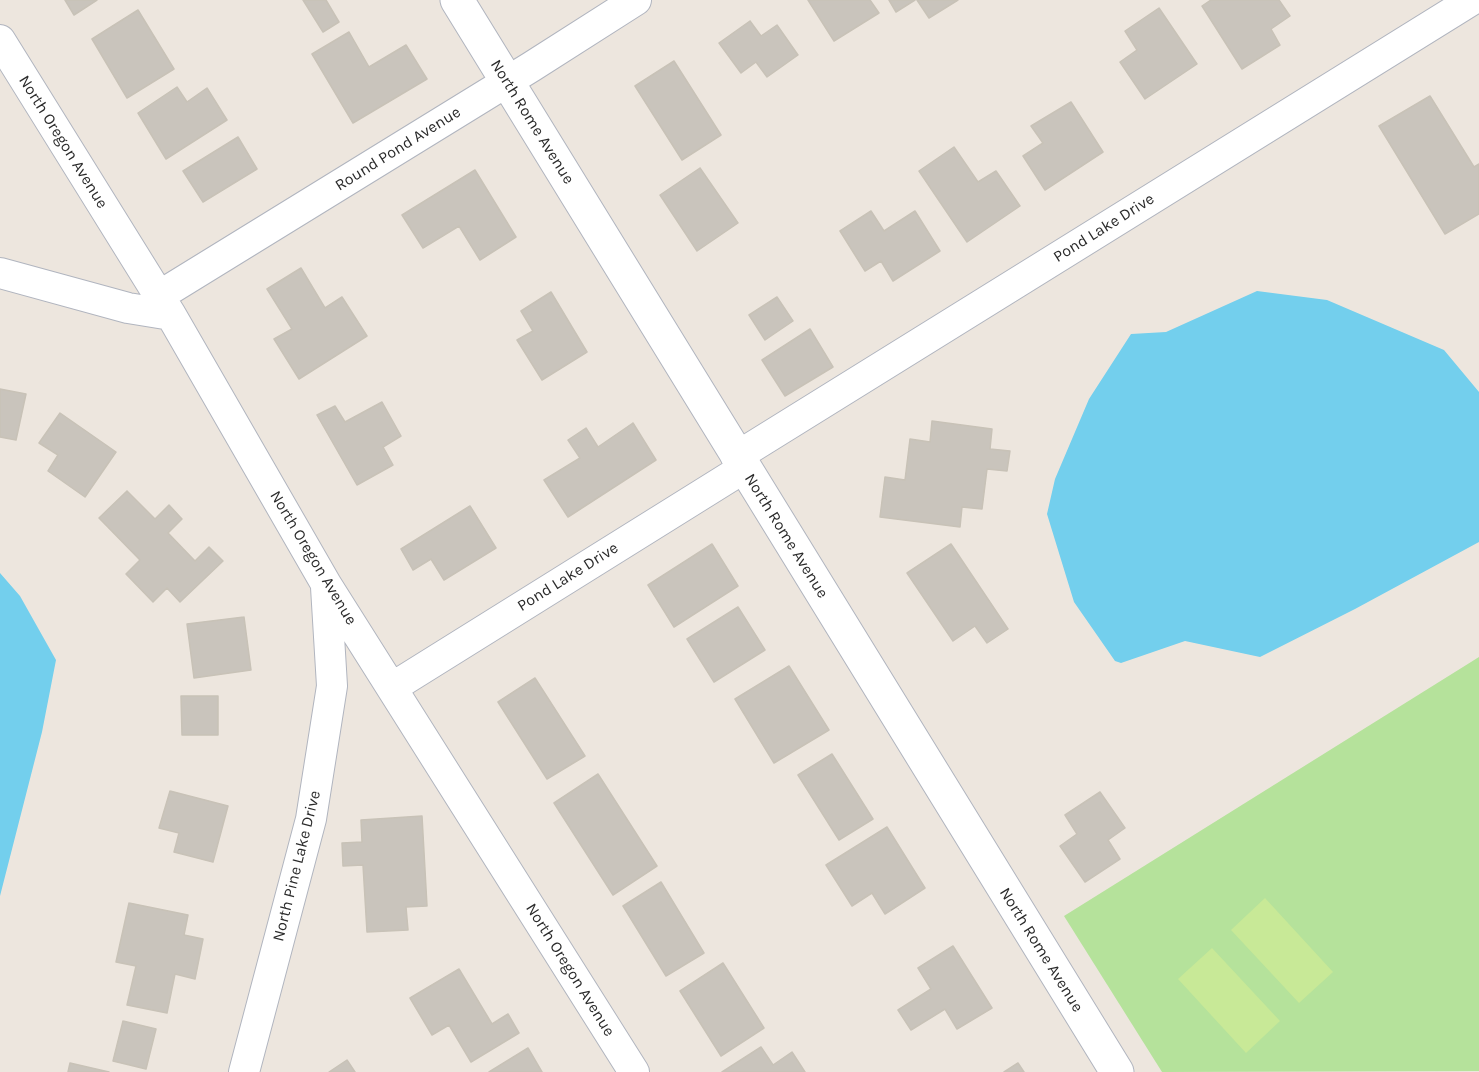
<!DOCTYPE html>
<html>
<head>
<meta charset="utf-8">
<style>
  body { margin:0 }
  canvas { display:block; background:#ede6de }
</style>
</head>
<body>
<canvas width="1479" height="1072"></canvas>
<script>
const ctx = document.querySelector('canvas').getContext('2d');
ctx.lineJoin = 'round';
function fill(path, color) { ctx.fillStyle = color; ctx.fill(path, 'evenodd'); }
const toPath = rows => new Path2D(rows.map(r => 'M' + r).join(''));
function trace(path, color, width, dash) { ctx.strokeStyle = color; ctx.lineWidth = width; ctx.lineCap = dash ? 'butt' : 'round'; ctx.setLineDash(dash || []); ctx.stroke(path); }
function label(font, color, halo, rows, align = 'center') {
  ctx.font = font + ' Karla,sans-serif'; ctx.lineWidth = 6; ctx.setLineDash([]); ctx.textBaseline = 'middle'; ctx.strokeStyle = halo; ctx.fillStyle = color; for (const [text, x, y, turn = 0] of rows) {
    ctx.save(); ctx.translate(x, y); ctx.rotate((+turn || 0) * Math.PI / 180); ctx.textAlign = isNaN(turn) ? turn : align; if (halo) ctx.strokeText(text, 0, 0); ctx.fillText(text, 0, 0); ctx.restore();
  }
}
fill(toPath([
  [1479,657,1479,1071,1162,1072,1064,916]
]), '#b5e29b');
fill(toPath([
  [1265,898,1333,972,1299,1003,1231,930],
  [1212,948,1280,1021,1246,1053,1178,979]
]), '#c8e997');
fill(toPath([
  [1257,291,1327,300,1444,350,1479,392,1479,542,1355,609,1260,657,1185,641,1121,663,1115,661,1074,602,1047,514,1055,479,1089,399,1131,334,1166,332],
  [0,573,20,596,56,660,42,732,0,896]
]), '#73cfed');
const building = toPath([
  [65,0,97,0,74,15,65,0],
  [303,0,326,0,339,22,323,32,303,0],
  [808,0,870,0,879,13,834,41,808,0],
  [889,0,915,0,896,12,889,0],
  [917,0,958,0,929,18,917,0],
  [1211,0,1279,0,1290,16,1271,29,1280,45,1242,69,1202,6,1211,0],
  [1159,8,1197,64,1145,99,1120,62,1137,50,1125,31,1159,8],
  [138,10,174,69,127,98,92,39,138,10],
  [750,21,761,36,777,25,798,55,767,77,756,62,741,73,719,43,750,21],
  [349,32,369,67,406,45,427,79,353,123,312,54,349,32],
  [674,61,721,135,682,160,635,86,674,61],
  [177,87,187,102,207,88,227,120,166,159,138,113,177,87],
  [1430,96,1474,167,1479,164,1479,214,1445,234,1379,126,1430,96],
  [1071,102,1103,152,1045,190,1023,156,1043,143,1031,126,1071,102],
  [238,137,257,169,203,202,183,171,238,137],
  [954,147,978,182,996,171,1020,206,967,242,919,171,954,147],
  [700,168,738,223,697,251,660,195,700,168],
  [475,170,516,237,480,260,459,226,423,248,402,215,475,170],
  [871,211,884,231,915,211,940,251,893,281,881,261,865,271,840,231,871,211],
  [301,268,325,308,342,297,367,336,299,379,274,339,292,329,267,289,301,268],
  [551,292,587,352,542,380,517,340,533,331,521,311,551,292],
  [777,297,793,321,765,340,749,315,777,297],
  [810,329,833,367,785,396,762,360,810,329],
  [0,389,26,394,16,440,0,437,0,389],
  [382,402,401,436,383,447,393,465,357,485,317,415,335,406,345,422,382,402],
  [60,413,116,452,85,497,48,471,58,455,39,443,60,413],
  [932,421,992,429,990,449,1010,451,1007,471,987,469,982,509,962,507,960,527,880,517,885,477,905,480,910,439,930,442,932,421],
  [633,423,656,460,568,517,544,480,580,458,568,440,586,428,598,447,633,423],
  [127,491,155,519,169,505,182,519,168,533,195,561,209,547,223,561,180,602,167,588,153,602,126,574,140,560,99,518,127,491],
  [470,506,496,548,444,580,431,559,413,570,401,549,470,506],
  [712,544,738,586,674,627,648,585,712,544],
  [951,544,1008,629,987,643,975,626,953,641,907,573,951,544],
  [738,607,765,650,714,682,687,639,738,607],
  [244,617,251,670,194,678,187,624,244,617],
  [789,666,829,730,774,763,735,699,789,666],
  [535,678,585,756,547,779,498,702,535,678],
  [181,696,218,696,218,735,182,735,181,696],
  [832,754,873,819,839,840,798,775,832,754],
  [598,774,657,866,613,895,554,803,598,774],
  [170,791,228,806,213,862,174,852,179,833,159,828,170,791],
  [1100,792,1125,828,1108,840,1120,859,1085,882,1060,846,1077,834,1065,815,1100,792],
  [422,816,427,906,406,907,408,930,367,932,363,865,343,866,342,843,362,842,361,820,422,816],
  [887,827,925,888,885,914,872,893,852,906,826,865,887,827],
  [661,882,704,953,666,976,623,906,661,882],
  [129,903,188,915,184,935,203,939,195,979,175,974,167,1013,127,1005,136,966,116,962,129,903],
  [953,946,992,1008,957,1029,945,1009,911,1030,898,1010,931,989,918,968,953,946],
  [723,963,764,1028,721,1056,680,991,723,963],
  [459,969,492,1024,508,1014,519,1033,471,1062,449,1025,432,1035,410,998,459,969],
  [123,1021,156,1029,146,1069,113,1061,123,1021],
  [761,1047,773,1065,792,1052,805,1072,722,1072,761,1047],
  [528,1048,542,1072,489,1072,528,1048],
  [347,1060,355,1072,329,1072,347,1060],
  [70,1063,109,1072,68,1072,70,1063],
  [1018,1063,1024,1072,1004,1072,1018,1063]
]);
fill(building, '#c9c4bc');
trace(building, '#c8c2b7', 1.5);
const minor = toPath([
  [0,40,171,315,326,584,634,1072],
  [0,273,128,308,171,315],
  [159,296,531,67,636,0],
  [736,457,1472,0],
  [393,687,744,468],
  [244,1072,311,819,332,686,326,587]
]);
const tertiary = toPath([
  [457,0,1117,1072]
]);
trace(minor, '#b1b5bf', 32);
trace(tertiary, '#b1b5bf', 35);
trace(minor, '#fff', 30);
trace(tertiary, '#fff', 33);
label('16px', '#2b2b2b', '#fff', [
  ["North Rome Avenue",532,122,58],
  ["North Oregon Avenue",63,142,58],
  ["Round Pond Avenue",398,149,-32],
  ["Pond Lake Drive",1104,228,-32],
  ["North Rome Avenue",786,536,58],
  ["North Oregon Avenue",313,558,59],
  ["Pond Lake Drive",568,577,-32],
  ["North Pine Lake Drive",297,866,-76],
  ["North Rome Avenue",1041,950,58],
  ["North Oregon Avenue",570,970,58]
]);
</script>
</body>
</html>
